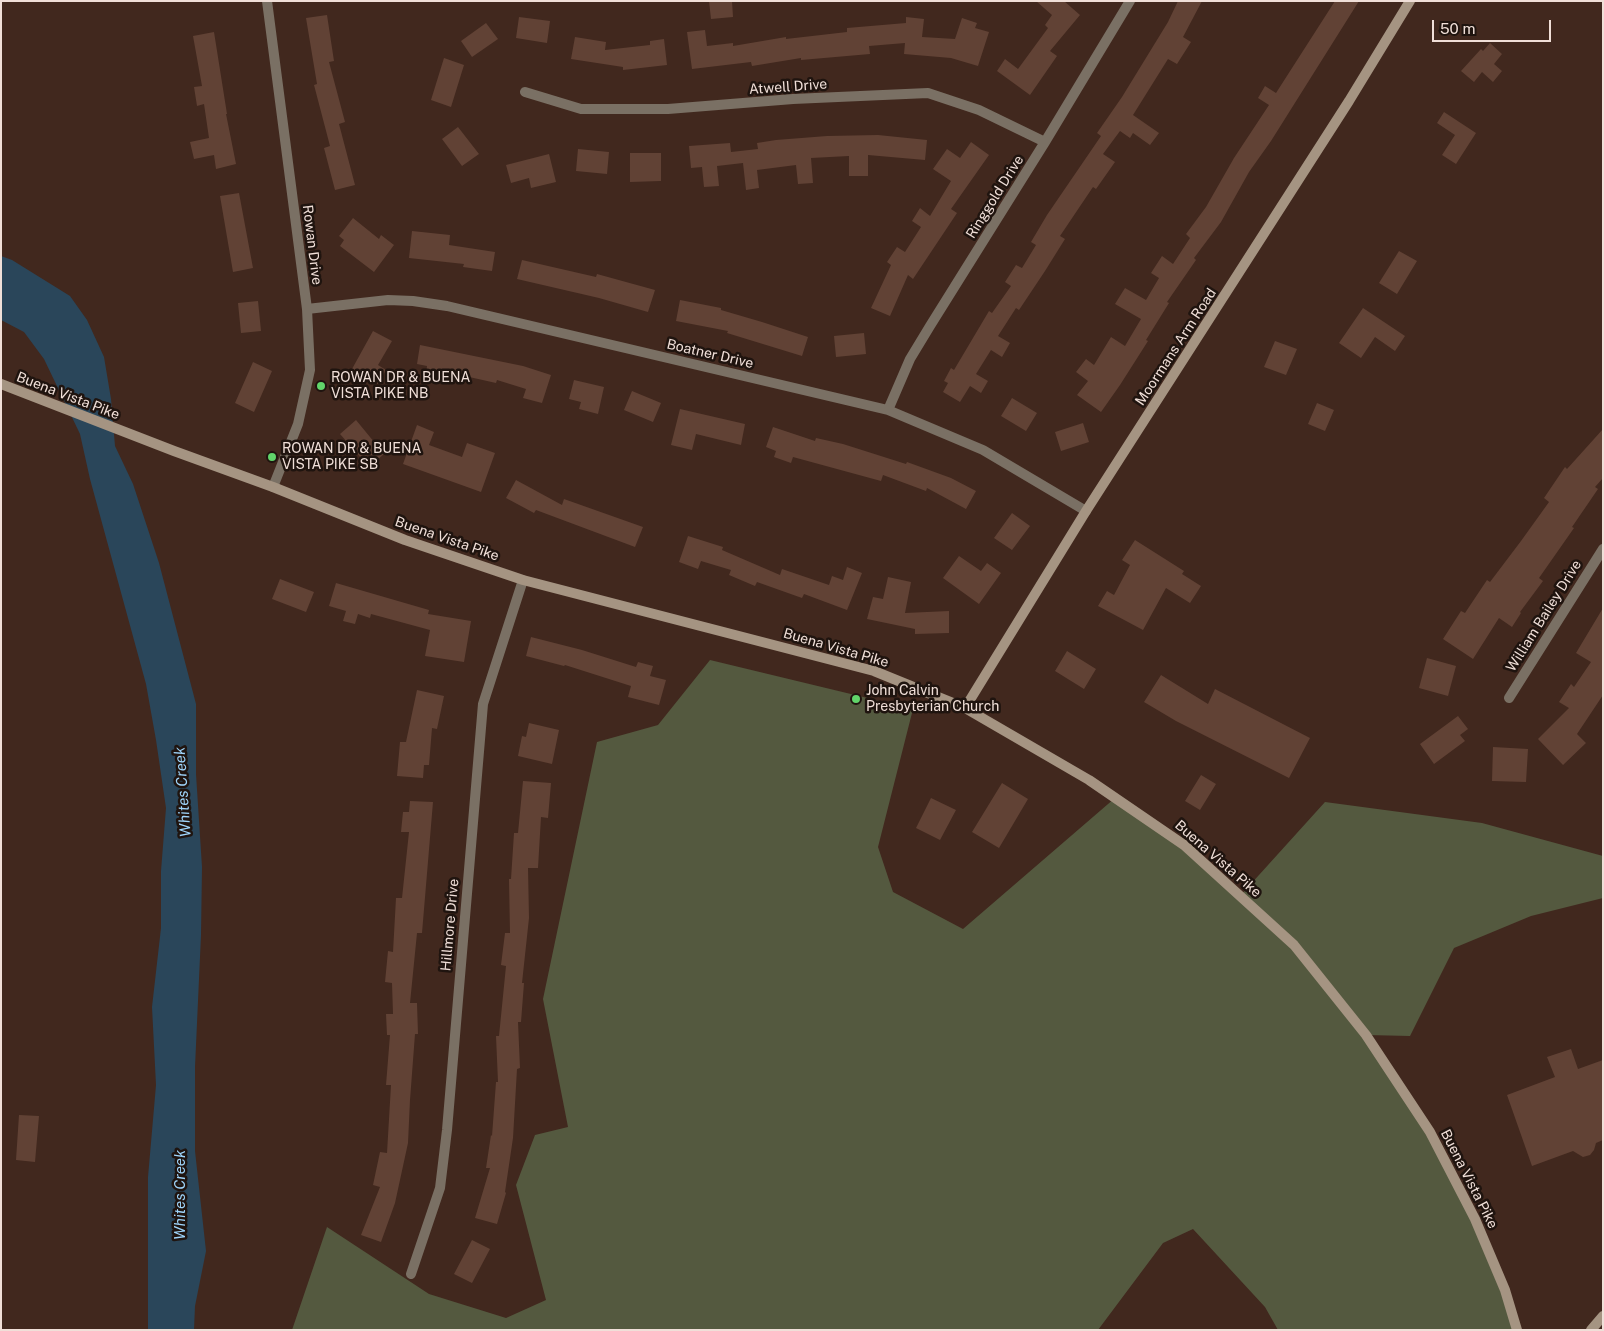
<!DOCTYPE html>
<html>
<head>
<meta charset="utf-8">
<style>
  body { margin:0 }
  #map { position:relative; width:1604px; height:1331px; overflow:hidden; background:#41281e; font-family:"Public Sans",sans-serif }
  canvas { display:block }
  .frame { position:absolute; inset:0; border:2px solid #f0dfd8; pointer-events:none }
  .scale { position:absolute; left:1432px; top:20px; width:119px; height:22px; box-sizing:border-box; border:2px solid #f0dfd8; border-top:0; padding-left:6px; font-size:15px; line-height:18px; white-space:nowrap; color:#f0dfd8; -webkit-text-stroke:4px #1f140f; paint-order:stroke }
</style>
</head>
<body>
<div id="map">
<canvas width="1604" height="1331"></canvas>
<div class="frame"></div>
<div class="scale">50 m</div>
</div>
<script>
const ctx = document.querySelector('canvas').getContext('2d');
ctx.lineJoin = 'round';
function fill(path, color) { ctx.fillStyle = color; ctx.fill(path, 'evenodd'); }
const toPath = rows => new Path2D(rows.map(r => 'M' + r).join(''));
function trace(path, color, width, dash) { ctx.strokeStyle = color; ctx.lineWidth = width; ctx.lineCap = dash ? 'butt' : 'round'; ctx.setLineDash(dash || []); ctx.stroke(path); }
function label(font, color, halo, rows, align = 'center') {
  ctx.font = font + ' "Public Sans",sans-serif'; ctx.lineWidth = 5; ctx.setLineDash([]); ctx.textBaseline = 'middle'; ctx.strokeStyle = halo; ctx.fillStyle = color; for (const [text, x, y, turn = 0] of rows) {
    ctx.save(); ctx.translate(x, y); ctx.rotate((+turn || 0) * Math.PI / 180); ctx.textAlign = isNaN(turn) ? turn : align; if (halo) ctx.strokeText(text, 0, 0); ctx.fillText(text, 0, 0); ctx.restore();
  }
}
fill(toPath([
  [710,660,913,709,878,847,893,892,963,929,1115,798,1184,845,1240,896,1325,802,1482,823,1603,856,1603,898,1531,916,1454,948,1410,1036,1366,1035,1454,1180,1517,1330,1278,1330,1265,1307,1193,1229,1163,1243,1098,1330,292,1330,327,1227,429,1294,506,1318,546,1300,516,1185,535,1135,568,1127,543,999,597,742,658,725]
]), '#54593f');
fill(toPath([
  [1,256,12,260,70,296,87,320,104,357,111,399,115,446,133,484,159,563,196,704,196,774,202,867,201,935,195,1067,195,1151,206,1251,195,1306,194,1330,148,1330,148,1177,156,1085,152,1007,161,928,161,871,166,808,156,740,146,684,90,479,80,434,44,359,24,332,1,320]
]), '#2a465a');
fill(toPath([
  [709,1,732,1,733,17,711,19],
  [1036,1,1064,1,1080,15,1050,51,1057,56,1030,95,997,71,1005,59,1018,69,1048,28,1045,25,1052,15],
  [1178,1,1202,1,1183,37,1191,42,1177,64,1168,59,1133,115,1159,133,1150,145,1133,133,1130,138,1120,131,1103,154,1115,162,1096,189,1093,187,1060,236,1065,239,1045,271,1019,310,1016,308,998,336,1010,343,1002,357,991,350,976,374,988,381,981,393,970,386,960,402,943,392,948,383,944,381,951,368,954,370,989,311,992,313,1011,286,1005,282,1016,265,1022,268,1036,245,1031,242,1047,215,1101,136,1097,133,1122,97,1168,22],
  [1335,1,1359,1,1271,141,1249,172,1221,222,1194,258,1196,260,1167,302,1169,303,1146,340,1148,341,1120,385,1101,412,1077,395,1088,381,1076,372,1086,359,1094,365,1111,337,1125,346,1141,319,1115,304,1125,288,1146,300,1159,278,1151,273,1162,256,1173,264,1190,238,1186,234,1206,207,1234,158,1269,105,1258,98,1265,86,1276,93],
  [327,15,334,61,329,62,345,122,339,124,355,185,335,190,324,148,330,146,314,85,317,84,306,18],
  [519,17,550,21,547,43,516,38],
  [906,17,924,19,922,37,955,39,962,18,977,23,975,28,989,32,978,66,951,58,904,54,905,43,869,46,870,54,801,60,801,58,752,66,751,62,692,69,687,32,705,30,707,46,733,43,733,46,786,37,786,39,847,32,847,28,906,23],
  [486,23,498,39,472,57,461,41],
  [214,32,227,114,226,114,236,164,216,169,214,155,194,159,190,142,209,138,204,104,197,106,194,87,202,86,193,36],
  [575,37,606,42,605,50,650,45,650,41,664,39,667,65,623,70,623,67,571,59],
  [1490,43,1502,54,1494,64,1502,71,1493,82,1482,72,1474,82,1461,71,1481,49,1483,51],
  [444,58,464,65,451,107,431,100],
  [1444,112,1476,133,1456,164,1442,155,1455,135,1437,123],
  [458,127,479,154,462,166,442,139],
  [878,135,927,140,925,160,868,155,868,176,849,176,849,156,811,158,813,183,798,184,796,165,757,170,759,188,746,190,743,163,717,166,719,186,704,187,702,167,691,168,689,146,730,143,731,152,758,149,757,143,776,140,827,136],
  [971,142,989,155,951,209,957,213,913,279,908,275,890,316,871,308,891,265,887,262,897,247,905,252,921,227,912,221,920,208,930,216,951,181,933,169,947,149,960,158],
  [578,149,609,152,607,174,576,171],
  [630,153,661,153,661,181,630,182],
  [549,154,556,182,531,188,529,178,511,183,506,165],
  [239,193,253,268,233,272,220,196],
  [353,218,379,239,381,235,394,245,374,272,340,246,344,240,339,236],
  [412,231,450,235,449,245,495,252,492,271,463,267,464,264,409,258],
  [1399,251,1417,261,1397,294,1379,283],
  [522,260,596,277,597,274,655,290,648,312,599,298,517,279],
  [680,300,721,308,721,310,762,322,808,337,802,356,727,333,728,331,676,321],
  [258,301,261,331,241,333,238,303],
  [1363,308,1405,336,1395,351,1375,337,1361,358,1339,343],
  [373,331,392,341,378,365,386,370,378,384,352,369],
  [864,333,866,354,836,357,834,336],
  [1275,341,1297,349,1286,375,1264,367],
  [420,345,523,366,551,375,542,403,523,398,526,389,497,380,496,383,447,372,446,379,426,375,427,366,417,364],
  [253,362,272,371,254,412,235,403],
  [574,380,604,387,598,414,579,409,581,402,569,399],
  [632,391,661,403,653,422,624,410],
  [1012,398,1037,413,1026,431,1001,416],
  [1317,403,1334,410,1325,431,1308,424],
  [680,409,745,424,741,445,696,434,692,450,671,445],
  [356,420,384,454,369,467,340,434],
  [1083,423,1089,442,1061,451,1055,432],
  [417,425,434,432,429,445,462,457,467,443,495,453,481,492,403,464],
  [773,427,815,441,816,438,843,444,906,464,907,462,951,478,976,491,966,509,927,488,926,491,883,475,881,481,793,457,791,463,774,457,776,451,766,447],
  [1603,429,1603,478,1595,487,1598,489,1572,527,1574,528,1539,578,1543,581,1520,612,1521,613,1512,627,1499,618,1473,659,1443,639,1461,611,1465,613,1487,580,1490,582,1521,541,1549,502,1544,498,1565,467,1567,469],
  [516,480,562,505,564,499,643,527,635,547,536,510,534,513,506,498],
  [1012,513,1030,526,1012,550,994,538],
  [688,536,723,547,722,550,780,575,782,569,829,585,832,576,843,580,847,567,862,573,847,610,804,594,802,598,757,582,755,586,729,575,731,570,701,561,698,569,679,562],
  [1135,540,1184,571,1182,574,1201,586,1190,603,1166,588,1143,630,1098,606,1107,591,1114,595,1130,565,1122,560],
  [959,556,981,571,987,563,1001,573,979,604,943,578],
  [888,577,911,582,905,613,949,611,949,633,915,634,915,629,867,619,873,597,883,599],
  [280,579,314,592,306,612,272,599],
  [336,583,429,610,428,614,471,621,464,662,425,656,430,630,371,614,370,618,358,614,355,624,343,621,346,611,329,606],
  [1603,608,1603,695,1577,734,1586,743,1563,765,1538,739,1569,708,1559,702,1571,684,1574,687,1591,662,1576,653],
  [531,637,582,650,636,667,638,662,653,666,650,676,666,680,659,705,628,697,631,686,565,665,564,666,526,656],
  [1067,651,1096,669,1084,689,1055,671],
  [1427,658,1456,666,1448,696,1419,688],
  [1161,675,1208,704,1215,689,1310,738,1289,778,1176,721,1144,702],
  [417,690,444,696,437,729,432,728,429,765,424,765,423,778,397,776,400,742,406,742],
  [1458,716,1468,729,1460,735,1465,741,1434,764,1420,744],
  [529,723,559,730,552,764,518,756,522,736,526,737],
  [1493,747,1528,749,1526,782,1492,781],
  [1201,775,1216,784,1200,810,1185,801],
  [523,781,551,783,548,818,541,817,538,868,528,868,529,918,522,983,524,983,521,1022,518,1022,520,1068,517,1069,513,1138,505,1192,506,1193,497,1224,475,1218,490,1168,486,1168,491,1135,492,1136,496,1082,498,1082,496,1036,499,1036,506,966,501,965,505,933,510,933,509,879,511,879,514,833,518,833],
  [1002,783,1028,799,999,848,972,832],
  [931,798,956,810,940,840,916,828],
  [410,801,433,802,422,933,417,933,410,1003,417,1003,418,1034,415,1034,410,1100,408,1143,395,1203,381,1242,361,1235,380,1187,373,1185,380,1152,387,1153,391,1085,386,1085,390,1035,387,1035,386,1014,393,1014,392,983,385,982,388,951,393,952,396,898,402,898,409,832,401,832,403,812,409,812],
  [1571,1049,1578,1069,1603,1060,1603,1140,1596,1143,1594,1150,1590,1155,1583,1157,1573,1151,1532,1166,1507,1095,1555,1077,1547,1057],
  [19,1115,39,1116,35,1162,16,1160],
  [472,1240,490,1249,472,1283,454,1274]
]), '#614235');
trace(toPath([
  [267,1,307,309,310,370,298,424,273,487],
  [525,92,581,109,668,109,793,99,928,93,979,110,1045,142],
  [307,309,388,300,413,301,447,306,888,410,983,450,1086,511],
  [888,410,910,359,930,326,1045,142,1130,1],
  [1509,698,1603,549],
  [411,1274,440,1188,447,1130,483,704,523,580]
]), '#7a7064', 10);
trace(toPath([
  [1,384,174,451,273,487,405,540,523,580,874,671,965,708,1089,780,1184,845,1294,945,1366,1035,1430,1132,1475,1219,1505,1290,1517,1330],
  [965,708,1086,511,1349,101,1410,1],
  [1591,1330,1603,1316]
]), '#a59482', 10);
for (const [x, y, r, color] of [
  [321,386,5,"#61d46a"],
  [272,457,5,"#61d46a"],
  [856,699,5,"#61d46a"]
]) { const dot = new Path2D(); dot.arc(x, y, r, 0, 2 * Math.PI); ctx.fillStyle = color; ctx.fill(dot); trace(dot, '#1f140f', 2); }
label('14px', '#f0dfd8', '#1f140f', [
  ["Atwell Drive",788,87,-4],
  ["Ringgold Drive",995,197,-58],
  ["Rowan Drive",312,245,83],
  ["Moormans Arm Road",1176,347,-57],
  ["Boatner Drive",710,354,13],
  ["Buena Vista Pike",68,396,21],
  ["Buena Vista Pike",447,539,19],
  ["William Bailey Drive",1544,616,-58],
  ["Buena Vista Pike",836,648,16],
  ["Buena Vista Pike",1218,859,41],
  ["Hillmore Drive",450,925,-85],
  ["Buena Vista Pike",1469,1179,63]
]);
label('14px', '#f0dfd8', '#1f140f', [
  ["ROWAN DR & BUENA",331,378],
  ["VISTA PIKE NB",331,394],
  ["ROWAN DR & BUENA",282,449],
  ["VISTA PIKE SB",282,465],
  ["John Calvin",866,691],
  ["Presbyterian Church",866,707]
], 'left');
label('italic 15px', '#9fd5fb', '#1f140f', [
  ["Whites Creek",183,792,-94],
  ["Whites Creek",180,1195,-90]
]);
</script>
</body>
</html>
